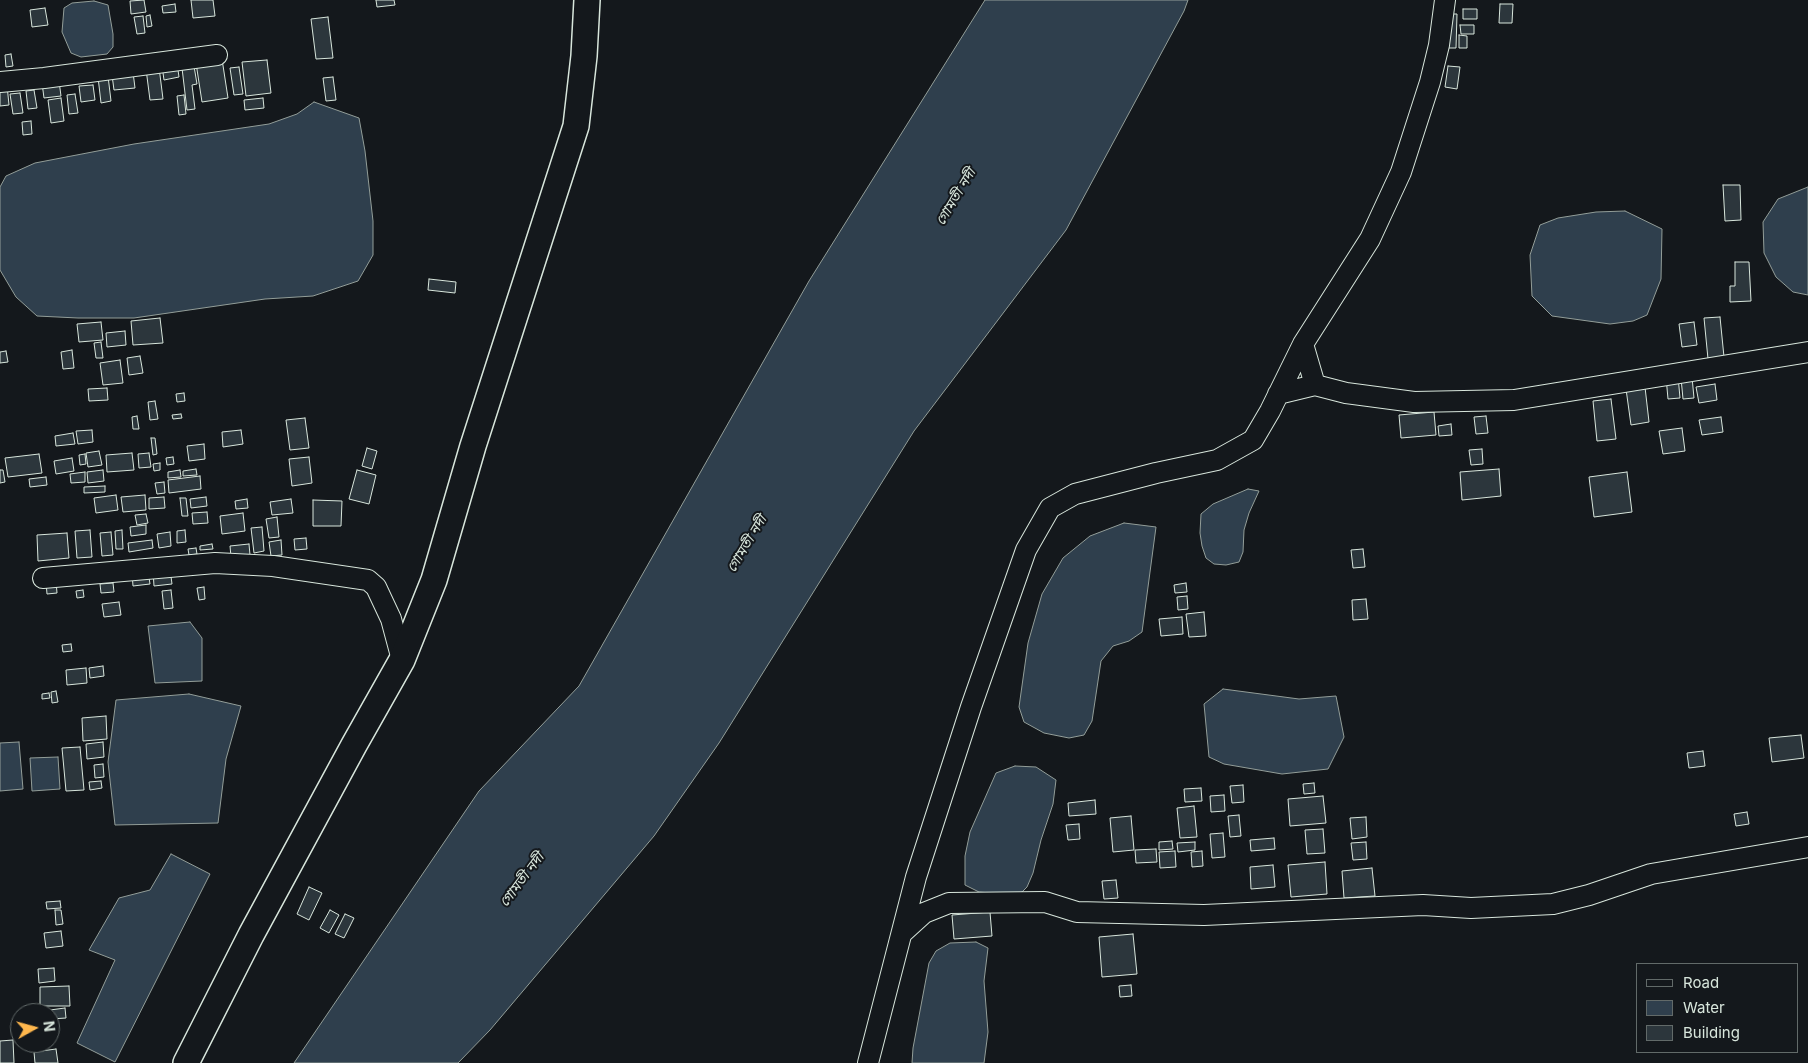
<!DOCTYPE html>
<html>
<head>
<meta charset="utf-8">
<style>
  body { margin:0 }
  #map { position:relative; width:1808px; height:1063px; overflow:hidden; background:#14181c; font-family:Inter,sans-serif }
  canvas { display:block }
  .legend { position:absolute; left:1636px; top:963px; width:162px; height:90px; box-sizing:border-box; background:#14181c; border:1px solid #626a69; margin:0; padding:6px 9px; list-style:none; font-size:15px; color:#d8e6dc }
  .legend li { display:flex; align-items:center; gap:10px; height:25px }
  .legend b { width:25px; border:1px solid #626a69 }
  .north { position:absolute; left:10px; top:1003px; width:50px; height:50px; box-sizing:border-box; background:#14181c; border:1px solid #626a69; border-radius:50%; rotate:83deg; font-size:14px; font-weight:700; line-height:20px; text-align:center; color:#d8e6dc }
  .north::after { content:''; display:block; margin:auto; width:18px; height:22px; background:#ffb74d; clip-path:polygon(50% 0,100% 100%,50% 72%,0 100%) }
</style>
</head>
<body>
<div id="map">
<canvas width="1808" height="1063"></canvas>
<ul class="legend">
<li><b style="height:6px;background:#14181c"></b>Road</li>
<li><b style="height:14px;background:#2f3f4d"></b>Water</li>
<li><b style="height:14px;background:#2c363c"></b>Building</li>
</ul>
<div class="north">N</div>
</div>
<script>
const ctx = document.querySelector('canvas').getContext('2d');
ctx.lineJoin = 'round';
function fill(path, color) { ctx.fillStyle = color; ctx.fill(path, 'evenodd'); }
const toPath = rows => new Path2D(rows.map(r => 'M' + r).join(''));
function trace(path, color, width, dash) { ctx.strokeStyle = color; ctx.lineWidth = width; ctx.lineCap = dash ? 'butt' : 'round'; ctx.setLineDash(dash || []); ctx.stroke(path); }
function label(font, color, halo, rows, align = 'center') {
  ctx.font = font + ' Inter,"Noto Sans Bengali",sans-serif'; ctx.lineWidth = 4; ctx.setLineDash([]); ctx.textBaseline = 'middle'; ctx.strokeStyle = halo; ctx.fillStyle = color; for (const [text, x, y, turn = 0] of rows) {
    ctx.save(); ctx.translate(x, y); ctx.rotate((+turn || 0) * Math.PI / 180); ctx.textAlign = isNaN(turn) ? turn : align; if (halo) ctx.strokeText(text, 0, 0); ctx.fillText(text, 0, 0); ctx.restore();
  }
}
const water = toPath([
  [985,0,1188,0,1184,11,1066,230,914,431,719,743,654,836,490,1030,458,1063,294,1063,479,791,579,686,809,281,985,0],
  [94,1,108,5,113,34,113,47,107,54,81,57,71,53,62,32,64,8,72,3,94,1],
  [314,102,359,118,365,151,373,221,373,255,358,281,313,296,265,299,134,318,78,318,37,316,16,297,0,270,0,187,6,176,35,163,134,144,269,124,297,114,314,102],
  [1808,187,1808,295,1793,292,1776,277,1764,253,1763,222,1778,199,1808,187],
  [1625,211,1662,229,1661,279,1647,315,1633,321,1610,324,1552,316,1532,296,1530,255,1540,225,1558,218,1596,212,1625,211],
  [1248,489,1259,491,1249,513,1244,530,1243,552,1239,562,1226,565,1214,564,1206,558,1202,546,1200,533,1201,514,1213,504,1248,489],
  [1124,523,1156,527,1142,632,1129,641,1113,646,1101,661,1092,721,1084,735,1069,738,1044,733,1024,722,1019,707,1028,643,1042,594,1063,558,1090,536,1124,523],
  [190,622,202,638,202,681,155,683,148,626,190,622],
  [1223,689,1299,699,1336,696,1344,737,1328,769,1282,774,1224,764,1209,757,1204,704,1223,689],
  [189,694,241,706,226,759,218,823,115,825,108,762,116,700,189,694],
  [19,742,23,789,0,791,0,743,19,742],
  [58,757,60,789,32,791,30,758,58,757],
  [1015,766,1036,767,1056,780,1053,804,1041,840,1033,873,1027,887,1022,892,1014,895,979,892,965,885,965,856,970,832,996,773,1015,766],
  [171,854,210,874,115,1062,77,1043,115,960,89,950,119,898,150,890,171,854],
  [976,942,988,948,984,981,988,1032,984,1063,912,1063,913,1048,929,963,936,951,950,943,976,942]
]);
fill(water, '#2f3f4d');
trace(water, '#939e99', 1);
const building = toPath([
  [144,0,146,12,131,14,130,1,144,0],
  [191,0,213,0,215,16,193,18,191,0],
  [376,0,394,0,395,5,377,7,376,0],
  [175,4,176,12,163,13,162,6,175,4],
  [1500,4,1513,4,1512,23,1499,23,1500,4],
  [45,8,48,25,32,27,30,10,45,8],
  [1463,9,1477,9,1477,19,1463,19,1463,9],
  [1445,14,1457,14,1456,48,1444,48,1445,14],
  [150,15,152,26,147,27,146,16,150,15],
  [143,16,145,33,137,34,134,17,143,16],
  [328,17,333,58,316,59,311,19,328,17],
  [1460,25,1474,25,1474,34,1461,34,1460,25],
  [1459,35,1467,36,1467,48,1459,48,1459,35],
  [11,54,13,66,6,67,5,55,11,54],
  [222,59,228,98,202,102,196,63,222,59],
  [267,60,271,93,246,96,242,62,267,60],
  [177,63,179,77,164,80,162,66,177,63],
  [194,66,197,84,192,85,195,109,187,110,182,68,194,66],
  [1448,66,1460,67,1457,89,1445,87,1448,66],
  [159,67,163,99,150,100,146,69,159,67],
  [239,67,243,94,234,95,230,68,239,67],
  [133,72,135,88,114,90,112,75,133,72],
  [108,76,111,101,101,103,98,77,108,76],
  [333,77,336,100,326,101,323,78,333,77],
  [59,81,61,96,44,98,42,83,59,81],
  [0,85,7,85,9,105,0,106,0,85],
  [93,85,95,100,81,102,79,86,93,85],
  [34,90,37,108,28,109,26,91,34,90],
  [20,93,23,113,13,114,10,94,20,93],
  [75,94,78,113,69,114,67,95,75,94],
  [184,95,186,114,179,115,177,96,184,95],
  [61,98,64,121,51,123,48,100,61,98],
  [263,98,264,108,245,110,244,100,263,98],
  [31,121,32,134,23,135,22,122,31,121],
  [1723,185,1740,185,1741,220,1725,221,1723,185],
  [1735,262,1749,262,1751,301,1730,302,1730,286,1735,286,1735,262],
  [429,279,456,282,455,293,428,290,429,279],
  [1720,317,1724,357,1708,359,1704,318,1720,317],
  [160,318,163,343,133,345,131,321,160,318],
  [101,322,103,340,79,342,77,324,101,322],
  [1694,322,1697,345,1682,347,1679,324,1694,322],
  [125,331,126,345,107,347,106,333,125,331],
  [101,342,103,358,96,358,94,343,101,342],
  [72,350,74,368,63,369,61,352,72,350],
  [6,351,8,362,0,363,0,352,6,351],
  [140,356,143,373,129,375,127,358,140,356],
  [120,360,123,383,103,385,100,363,120,360],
  [1678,376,1680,398,1668,399,1666,377,1678,376],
  [1692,377,1694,398,1683,399,1681,378,1692,377],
  [1715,384,1717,400,1699,403,1696,387,1715,384],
  [1645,387,1649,422,1631,425,1626,389,1645,387],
  [107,388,108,400,89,401,88,389,107,388],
  [184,393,185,401,177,402,176,394,184,393],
  [1611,399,1616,439,1597,441,1593,401,1611,399],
  [155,401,158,419,150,420,148,402,155,401],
  [1434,412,1436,435,1401,438,1399,415,1434,412],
  [181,414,182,418,173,419,172,415,181,414],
  [137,416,139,429,133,429,132,417,137,416],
  [1486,416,1488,433,1476,434,1474,417,1486,416],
  [1721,417,1723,432,1702,435,1699,420,1721,417],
  [305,418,309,448,290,450,286,420,305,418],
  [1451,424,1452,435,1439,436,1438,426,1451,424],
  [1682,428,1685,451,1663,454,1659,431,1682,428],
  [92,430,93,442,78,444,76,431,92,430],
  [241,430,243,444,223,447,222,432,241,430],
  [73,433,75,444,56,446,55,436,73,433],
  [151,438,155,438,157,454,153,455,151,438],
  [204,444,205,459,189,461,187,446,204,444],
  [367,448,377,451,372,469,362,466,367,448],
  [1482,449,1483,464,1471,465,1469,450,1482,449],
  [99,451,102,465,88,467,86,453,99,451],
  [132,453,134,470,107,472,106,455,132,453],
  [149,453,151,467,139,468,138,454,149,453],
  [39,454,42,473,8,477,5,458,39,454],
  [85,454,86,464,80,465,79,455,85,454],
  [173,457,174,464,167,465,166,458,173,457],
  [309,457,312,483,292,486,289,459,309,457],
  [72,458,74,471,56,474,54,461,72,458],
  [160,463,160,470,154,471,153,464,160,463],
  [196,469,197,475,183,476,183,471,196,469],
  [1499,469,1501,496,1462,500,1460,472,1499,469],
  [0,470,3,470,5,482,0,483,0,470],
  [103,470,104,481,88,483,87,472,103,470],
  [180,470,181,477,168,478,168,472,180,470],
  [357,470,376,475,369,504,349,499,357,470],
  [85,472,85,482,71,483,70,474,85,472],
  [1627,472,1632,512,1594,517,1589,477,1627,472],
  [200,476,201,489,169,493,168,480,200,476],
  [46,477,47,485,30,487,29,479,46,477],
  [164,482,165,493,157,494,155,483,164,482],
  [105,486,105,492,84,493,84,487,105,486],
  [116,495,118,510,96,513,94,498,116,495],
  [145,495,146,510,123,512,121,497,145,495],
  [164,497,165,508,149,509,149,498,164,497],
  [206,497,207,506,191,508,190,499,206,497],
  [180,498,186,498,188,516,182,516,180,498],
  [247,499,248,508,236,509,235,501,247,499],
  [291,499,293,513,272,515,270,502,291,499],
  [313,500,342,501,341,526,313,526,313,500],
  [207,512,208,523,193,524,192,513,207,512],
  [243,513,245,531,222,534,220,516,243,513],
  [146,514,148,523,137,525,135,515,146,514],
  [277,517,279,537,269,538,266,519,277,517],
  [146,525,146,534,131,536,130,527,146,525],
  [262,527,264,551,254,553,251,528,262,527],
  [90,530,92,557,77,558,75,531,90,530],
  [122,530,123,549,116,549,115,531,122,530],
  [185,530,186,542,177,543,177,531,185,530],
  [111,532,113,555,102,556,100,533,111,532],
  [170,532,171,546,159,548,157,534,170,532],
  [67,533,69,558,38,561,37,535,67,533],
  [306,538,307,549,295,550,294,539,306,538],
  [152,540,153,548,129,552,128,543,152,540],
  [281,540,282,555,271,556,269,542,281,540],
  [212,544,213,549,200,550,200,546,212,544],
  [249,544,250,555,231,557,230,546,249,544],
  [196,548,197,554,189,555,188,549,196,548],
  [1363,549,1365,567,1353,568,1351,550,1363,549],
  [170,569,172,584,154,586,153,571,170,569],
  [148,571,150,584,133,586,132,573,148,571],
  [56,581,57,593,47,594,46,582,56,581],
  [113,583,114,592,101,593,100,584,113,583],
  [1186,583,1187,592,1175,593,1174,585,1186,583],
  [204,587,205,599,199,600,197,588,204,587],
  [83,590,84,597,77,598,76,591,83,590],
  [171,590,173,608,164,609,162,591,171,590],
  [1187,596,1188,609,1178,610,1177,597,1187,596],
  [1366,599,1368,619,1353,620,1352,600,1366,599],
  [119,602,121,615,104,617,102,604,119,602],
  [1204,612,1206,636,1189,637,1186,614,1204,612],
  [1182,617,1183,634,1161,636,1159,619,1182,617],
  [71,644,72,651,63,652,62,645,71,644],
  [103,666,104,676,90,678,89,668,103,666],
  [86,668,87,683,67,685,66,670,86,668],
  [56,691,58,702,52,703,51,692,56,691],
  [49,693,50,698,42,699,42,694,49,693],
  [106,716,107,739,83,741,82,718,106,716],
  [1801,735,1804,758,1772,762,1769,738,1801,735],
  [103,742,104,757,87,759,86,744,103,742],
  [80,747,84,790,66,791,62,748,80,747],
  [1703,751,1705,766,1689,768,1687,753,1703,751],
  [103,764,104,777,95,778,94,765,103,764],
  [101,781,102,788,90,790,89,782,101,781],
  [1314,783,1315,793,1304,794,1303,784,1314,783],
  [1243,785,1244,802,1232,803,1230,786,1243,785],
  [1201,788,1202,801,1185,802,1184,789,1201,788],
  [1224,795,1225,811,1211,812,1210,796,1224,795],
  [1323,796,1326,823,1290,826,1288,799,1323,796],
  [1095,800,1096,814,1069,816,1068,803,1095,800],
  [1194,806,1197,837,1180,838,1177,808,1194,806],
  [1747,812,1749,824,1736,826,1734,814,1747,812],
  [1239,815,1241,836,1230,837,1228,816,1239,815],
  [1131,816,1134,850,1113,852,1110,818,1131,816],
  [1366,817,1367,837,1352,839,1350,818,1366,817],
  [1079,824,1080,839,1068,840,1066,825,1079,824],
  [1323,829,1325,853,1307,854,1305,830,1323,829],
  [1223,833,1225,857,1212,858,1210,834,1223,833],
  [1274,838,1275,849,1251,851,1250,840,1274,838],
  [1172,841,1173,849,1159,850,1159,842,1172,841],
  [1195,842,1195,850,1178,852,1177,843,1195,842],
  [1366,842,1367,859,1353,860,1351,843,1366,842],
  [1156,849,1157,862,1136,863,1135,850,1156,849],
  [1175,851,1176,867,1160,868,1159,852,1175,851],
  [1202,851,1203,866,1192,867,1191,852,1202,851],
  [1325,862,1327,894,1291,897,1288,865,1325,862],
  [1273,865,1275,887,1251,889,1250,867,1273,865],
  [1372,868,1375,896,1344,898,1342,871,1372,868],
  [1116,880,1118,898,1104,899,1102,881,1116,880],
  [309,887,322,893,309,920,297,914,309,887],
  [60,901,61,908,47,909,46,902,60,901],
  [55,910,61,910,63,924,56,925,55,910],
  [330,910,339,915,329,933,320,928,330,910],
  [990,912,992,936,954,939,952,915,990,912],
  [345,914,354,918,344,938,335,934,345,914],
  [61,931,63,946,46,948,44,933,61,931],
  [1133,934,1137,974,1102,977,1099,937,1133,934],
  [54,968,55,981,39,983,38,969,54,968],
  [1131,985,1132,996,1120,997,1119,986,1131,985],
  [69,986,70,1006,40,1006,40,987,69,986],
  [65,1008,66,1018,51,1019,50,1010,65,1008],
  [13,1040,14,1063,0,1063,0,1041,13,1040],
  [56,1049,58,1063,35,1063,34,1052,56,1049]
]);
fill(building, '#2c363c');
trace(building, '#d8e6dc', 1);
const minor = toPath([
  [0,82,44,78,217,55],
  [1303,344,1315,385,1346,393,1414,402,1514,400,1808,352],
  [1278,394,1315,385],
  [43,578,215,563,273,566,368,580,376,587,391,619,402,660],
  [902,933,924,913,949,903,1045,902,1077,912,1204,915,1423,905,1471,908,1553,904,1589,895,1651,874,1808,847],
  [868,1063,916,877,971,707,1026,550,1050,508,1075,494,1156,473,1217,460,1253,440,1270,411,1303,344,1370,239,1401,172,1430,82,1439,45,1445,0]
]);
const major = toPath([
  [186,1063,251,935,354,745,402,660,434,580,473,446,576,126,584,56,587,0]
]);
trace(minor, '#d8e6dc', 22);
trace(major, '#d8e6dc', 28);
trace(minor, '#14181c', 20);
trace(major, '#14181c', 25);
label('italic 14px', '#d8e6dc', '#14181c', [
  ["গোমতী নদী",956,197,-59],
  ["গোমতী নদী",747,544,-59],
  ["গোমতী নদী",522,880,-53]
]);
</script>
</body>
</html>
